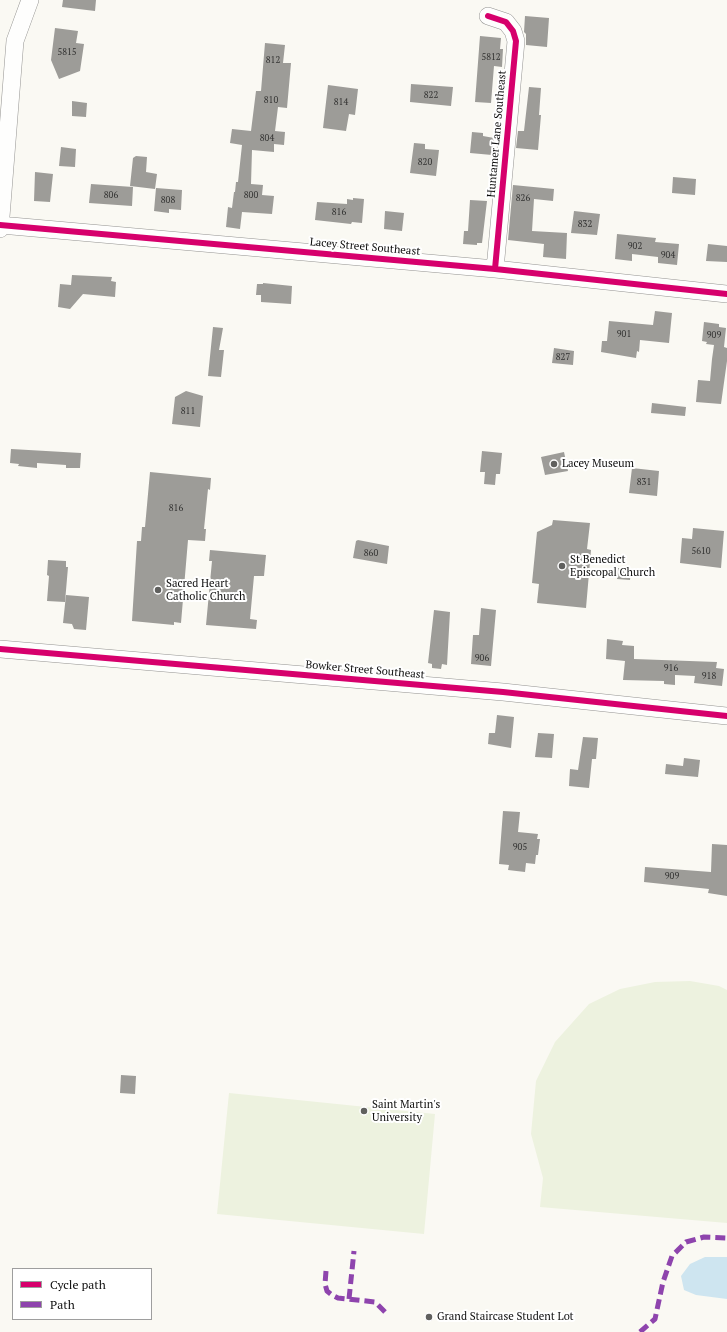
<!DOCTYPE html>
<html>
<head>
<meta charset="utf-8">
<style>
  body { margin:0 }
  #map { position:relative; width:727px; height:1332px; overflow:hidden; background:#faf9f3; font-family:"PT Serif",serif }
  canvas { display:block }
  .legend { position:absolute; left:12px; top:1268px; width:140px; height:52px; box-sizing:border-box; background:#fff; border:1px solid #9e9e9e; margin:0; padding:5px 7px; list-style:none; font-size:12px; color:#0d0d0d }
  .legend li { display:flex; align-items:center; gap:8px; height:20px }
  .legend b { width:20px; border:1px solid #9e9e9e }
</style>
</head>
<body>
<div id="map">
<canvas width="727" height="1332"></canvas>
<ul class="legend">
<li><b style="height:5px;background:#d6006c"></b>Cycle path</li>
<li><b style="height:5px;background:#8e44ad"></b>Path</li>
</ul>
</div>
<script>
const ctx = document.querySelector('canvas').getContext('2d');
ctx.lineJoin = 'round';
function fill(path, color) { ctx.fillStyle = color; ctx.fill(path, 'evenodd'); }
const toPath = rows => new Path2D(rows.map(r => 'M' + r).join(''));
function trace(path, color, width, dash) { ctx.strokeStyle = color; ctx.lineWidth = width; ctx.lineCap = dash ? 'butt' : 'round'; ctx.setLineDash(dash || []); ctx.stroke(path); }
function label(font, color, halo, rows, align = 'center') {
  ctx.font = font + ' "PT Serif",serif'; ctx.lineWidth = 4; ctx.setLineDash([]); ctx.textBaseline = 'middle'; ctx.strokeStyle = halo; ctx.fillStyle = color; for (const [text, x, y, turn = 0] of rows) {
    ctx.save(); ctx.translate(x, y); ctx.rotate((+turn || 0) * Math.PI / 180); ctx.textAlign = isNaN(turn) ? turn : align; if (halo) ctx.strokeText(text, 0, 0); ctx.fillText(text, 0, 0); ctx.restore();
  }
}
fill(toPath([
  [690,981,719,986,727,990,727,1223,540,1207,543,1178,531,1134,536,1081,555,1042,589,1004,620,989,655,982],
  [229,1093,435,1114,424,1234,217,1214]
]), '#edf2df');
fill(toPath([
  [705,1257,727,1257,727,1299,696,1295,684,1290,681,1276,690,1264]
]), '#cee5f0');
fill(toPath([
  [63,0,96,0,95,11,62,7],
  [525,16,549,18,547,47,526,45,526,34,524,32],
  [55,28,78,31,76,43,84,44,80,71,59,79,51,60],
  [480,36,501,38,500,49,503,49,502,67,494,66,491,103,475,102],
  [265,43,285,45,283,63,291,63,287,108,278,107,275,131,285,132,284,145,274,144,274,152,252,150,251,184,263,185,262,195,274,196,272,214,242,212,240,229,226,227,228,207,232,208,234,192,235,192,236,182,238,182,242,145,230,143,232,129,251,131,256,91,261,91],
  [411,84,453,87,451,106,410,102],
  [328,85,358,89,355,115,349,114,346,131,323,128],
  [529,87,541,88,539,115,541,115,538,150,516,148,518,131,524,131],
  [72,101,87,103,86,117,72,116],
  [472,132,483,133,483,136,494,138,492,155,470,153],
  [414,143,425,144,425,149,439,150,436,176,410,173],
  [61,147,76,149,75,167,59,166],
  [136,156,147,157,146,172,157,174,155,189,130,186,133,158],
  [35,172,53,174,50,202,34,201],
  [673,177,696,179,695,195,672,193],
  [91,184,133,187,132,206,89,203],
  [513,185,554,189,553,201,534,199,532,231,567,233,566,259,543,257,544,244,508,240],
  [156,188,182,190,181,210,169,209,169,213,154,211],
  [353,198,364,199,362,223,352,222,351,224,315,220,317,202,347,204,347,199,353,200],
  [470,200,487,201,482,243,477,243,477,245,463,244,464,231,468,231],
  [385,211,404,213,402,231,384,229],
  [574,211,600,214,597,235,571,233],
  [617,234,656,238,655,242,679,244,677,265,658,263,658,257,632,254,632,261,615,259],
  [708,244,727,246,727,262,706,261],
  [72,275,112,277,111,281,116,282,115,297,83,294,70,309,58,307,60,284,71,285],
  [263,283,292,286,291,304,261,302,261,295,256,295,257,284,263,284],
  [655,311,672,313,669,343,640,340,639,352,637,351,636,358,601,352,602,341,607,341,609,321,653,325],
  [704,322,719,324,719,327,726,328,724,347,727,348,727,361,721,404,696,402,698,380,710,381,712,359,714,345,706,344,707,342,702,341],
  [213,327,223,328,219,350,224,350,221,377,208,376],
  [554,348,574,351,573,365,552,363],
  [186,391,203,396,200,427,172,424,175,397],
  [652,403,686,407,685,416,651,413],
  [11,449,81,453,80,468,66,468,66,465,37,463,37,468,18,466,19,464,10,463],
  [482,451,502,453,500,474,496,474,495,485,484,484,485,472,480,472],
  [564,452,568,471,545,475,541,457],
  [632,468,659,471,657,496,629,493],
  [150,472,211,478,210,490,208,489,204,529,206,529,205,541,188,540,181,623,174,622,174,625,132,621,137,541,141,541,142,527,145,527],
  [553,520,590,523,587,549,591,550,586,608,537,603,539,584,532,583,537,532,552,525],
  [693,528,724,531,721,568,680,563,682,538,692,539],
  [358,540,389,546,387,564,353,558,356,541],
  [210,550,266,555,264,576,254,576,250,619,257,620,256,629,206,625,212,561,209,561],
  [48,560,66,561,66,567,68,567,65,602,47,601,49,576,47,575],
  [618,568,631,569,630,580,617,579],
  [66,595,89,597,86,630,74,629,72,624,63,623],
  [481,608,496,610,491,666,471,664,473,635,479,635],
  [434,610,450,612,447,665,442,664,441,669,432,668,432,664,428,663],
  [607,639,623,641,622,645,634,646,634,659,717,662,716,668,724,669,722,686,694,683,695,676,675,675,675,685,664,684,664,681,623,680,625,661,606,659],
  [497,715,514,717,511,748,488,744,489,733,495,733],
  [538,733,554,734,552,758,535,757],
  [583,737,598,738,596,759,592,759,589,788,569,786,570,769,578,770],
  [684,758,700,760,698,777,665,774,666,764,683,766],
  [503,811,520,812,518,832,538,834,537,839,540,839,538,855,536,855,535,864,526,863,525,872,508,870,509,865,499,864],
  [712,844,727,845,727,896,708,893,709,889,644,882,645,867,711,872],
  [121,1075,136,1076,135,1094,120,1093]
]), '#9d9c98');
const minor = toPath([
  [488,16,506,22,513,31,516,41,495,269],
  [0,225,495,269,727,294],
  [0,229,15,41,30,0],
  [0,649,503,692,727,716]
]);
trace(minor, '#949391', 18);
trace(minor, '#fefefd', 17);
trace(toPath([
  [326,1271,325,1284,327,1291,332,1295,338,1298,375,1302,385,1312],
  [349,1299,354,1251],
  [640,1332,655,1319,663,1282,672,1256,686,1242,704,1237,727,1238]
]), '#8e44ad', 5, [10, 5]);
trace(toPath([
  [488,16,506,22,513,31,516,41,495,269],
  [0,225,495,269,727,294],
  [0,649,503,692,727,716]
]), '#d6006c', 6);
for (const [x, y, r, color] of [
  [554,464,4,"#60605e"],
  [562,566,4,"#60605e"],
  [158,590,4,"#60605e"],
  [364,1111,4,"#60605e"],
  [429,1317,4,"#60605e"]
]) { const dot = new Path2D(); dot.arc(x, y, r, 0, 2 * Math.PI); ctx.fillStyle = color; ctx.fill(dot); trace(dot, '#fff', 1.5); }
label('9px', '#313130', null, [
  ["5815",67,52],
  ["5812",491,57],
  ["812",273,60],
  ["822",431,95],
  ["810",271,100],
  ["814",341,102],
  ["804",267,138],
  ["820",425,162],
  ["806",111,195],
  ["800",251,195],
  ["826",523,198],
  ["808",168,200],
  ["816",339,212],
  ["832",585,224],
  ["902",635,246],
  ["904",668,255],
  ["901",624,334],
  ["909",714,335],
  ["827",563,357],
  ["811",188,411],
  ["831",644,482],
  ["816",176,508],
  ["5610",701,551],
  ["860",371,553],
  ["906",482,658],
  ["916",671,668],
  ["918",709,676],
  ["905",520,847],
  ["909",672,876]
]);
label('11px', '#0d0d0d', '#fff', [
  ["Huntamer Lane Southeast",497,134,-85],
  ["Lacey Street Southeast",365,247,5],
  ["Bowker Street Southeast",365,670,5]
]);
label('11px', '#0d0d0d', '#fff', [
  ["Lacey Museum",562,464],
  ["St Benedict",570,560],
  ["Episcopal Church",570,573],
  ["Sacred Heart",166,584],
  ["Catholic Church",166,597],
  ["Saint Martin's",372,1105],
  ["University",372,1118],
  ["Grand Staircase Student Lot",437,1317]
], 'left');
</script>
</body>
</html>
